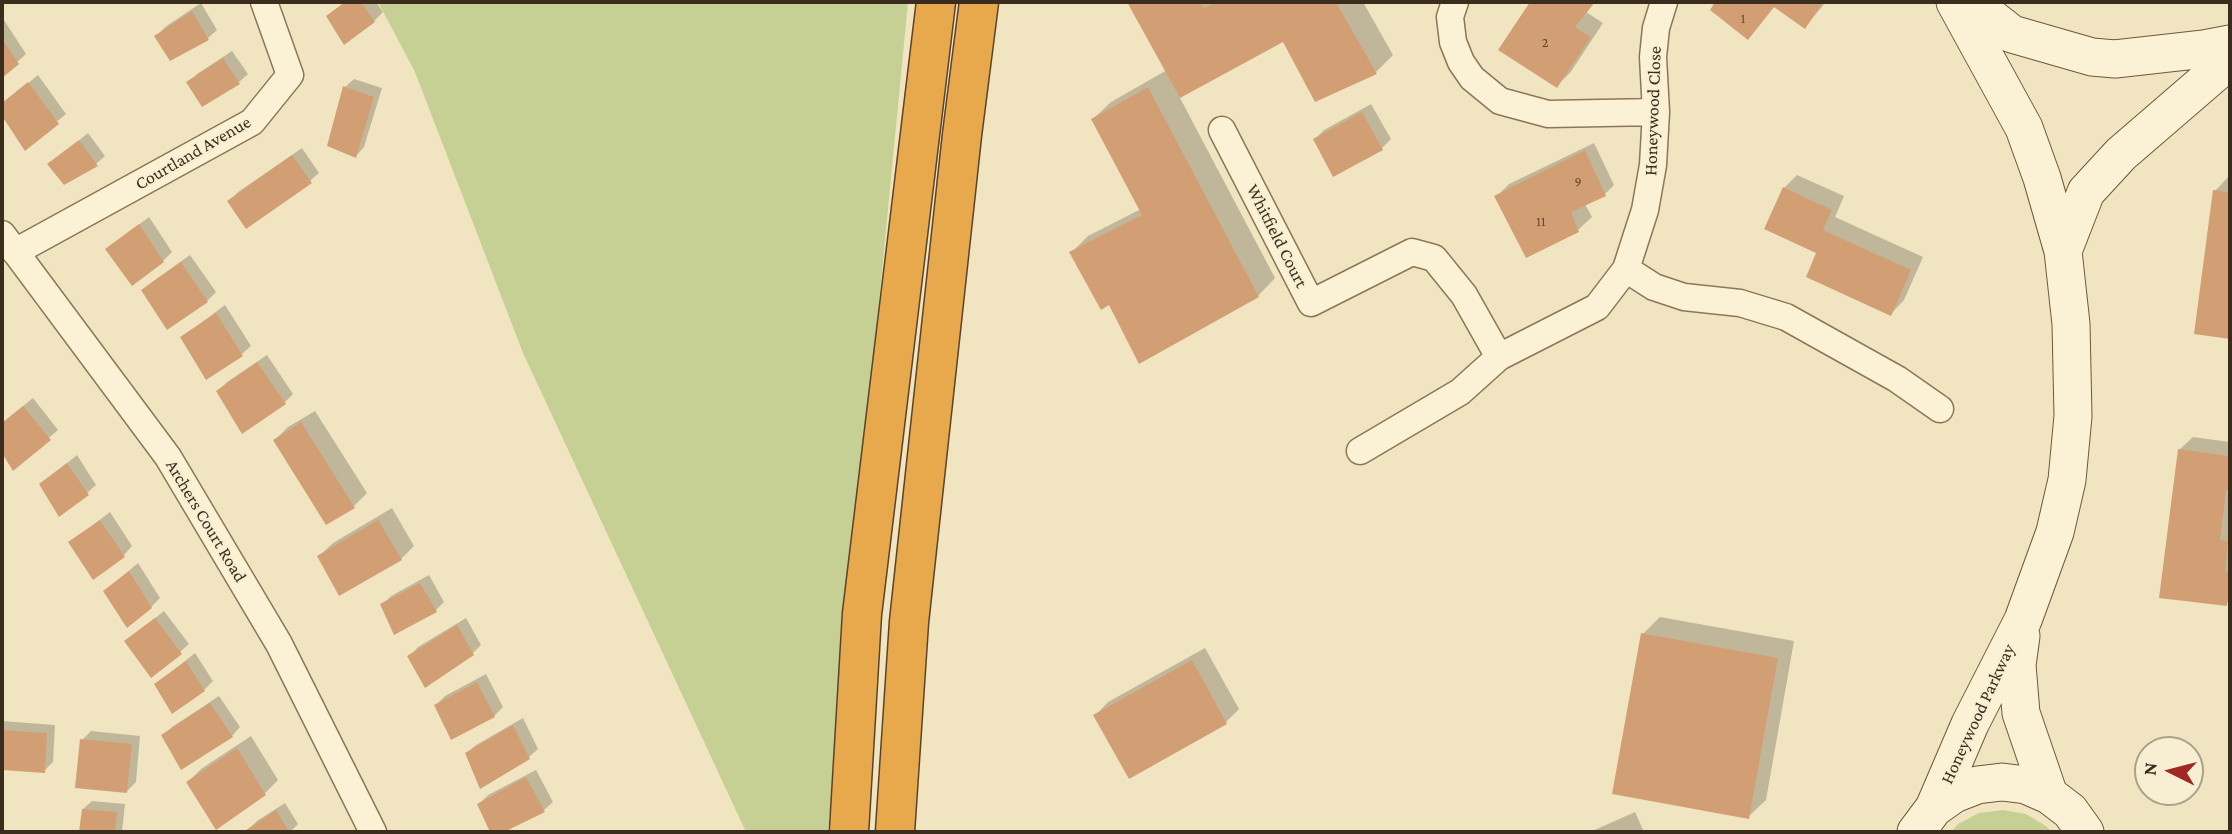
<!DOCTYPE html>
<html>
<head>
<meta charset="utf-8">
<style>
  body { margin:0 }
  #map { position:relative; width:2232px; height:834px; overflow:hidden; background:#f1e5c1; font-family:"Crimson Pro",serif }
  canvas { display:block }
  .frame { position:absolute; inset:0; border:4px solid #3b2d1d; pointer-events:none }
  .north { position:absolute; left:2134px; top:736px; width:70px; height:70px; box-sizing:border-box; background:#f8efd2; border:2px solid #aca18a; border-radius:50%; rotate:276deg; font-size:19px; font-weight:700; line-height:28px; text-align:center; color:#3b2d1d }
  .north::after { content:''; display:block; margin:auto; width:24px; height:32px; background:#a02723; clip-path:polygon(50% 0,100% 100%,50% 72%,0 100%) }
</style>
</head>
<body>
<div id="map">
<canvas width="2232" height="834"></canvas>
<div class="frame"></div>
<div class="north">N</div>
</div>
<script>
const ctx = document.querySelector('canvas').getContext('2d');
ctx.lineJoin = 'round';
function fill(path, color) { ctx.fillStyle = color; ctx.fill(path, 'evenodd'); }
const toPath = rows => new Path2D(rows.map(r => 'M' + r).join(''));
function trace(path, color, width, dash) { ctx.strokeStyle = color; ctx.lineWidth = width; ctx.lineCap = dash ? 'butt' : 'round'; ctx.setLineDash(dash || []); ctx.stroke(path); }
function label(font, color, halo, rows, align = 'center') {
  ctx.font = font + ' "Crimson Pro",serif'; ctx.lineWidth = 5; ctx.setLineDash([]); ctx.textBaseline = 'middle'; ctx.strokeStyle = halo; ctx.fillStyle = color; for (const [text, x, y, turn = 0] of rows) {
    ctx.save(); ctx.translate(x, y); ctx.rotate((+turn || 0) * Math.PI / 180); ctx.textAlign = isNaN(turn) ? turn : align; if (halo) ctx.strokeText(text, 0, 0); ctx.fillText(text, 0, 0); ctx.restore();
  }
}
fill(toPath([
  [378,2,908,2,828,832,746,832,523,353,415,72],
  [2003,810,2026,814,2046,826,2052,832,1951,832,1958,824,1979,813]
]), '#c7d094');
fill(toPath([
  [345,2,376,2,383,12,374,21,328,17],
  [1129,2,1363,2,1393,55,1376,72,1316,99,1284,40,1179,96,1275,278,1258,296,1110,303,1071,253,1088,236,1141,209,1093,119,1111,102,1167,70],
  [1532,2,1595,2,1586,12,1603,23,1570,73,1556,86,1500,49],
  [1717,2,1826,2,1805,27,1775,6,1748,37,1712,9],
  [201,3,217,30,208,38,170,59,157,36,165,27],
  [2,17,26,54,2,76],
  [232,51,248,74,239,82,203,105,189,83,197,74],
  [38,75,66,114,25,148,2,113,2,105],
  [354,79,382,88,364,147,356,156,345,87],
  [1371,104,1391,139,1382,148,1315,139,1324,130],
  [88,133,105,156,96,164,50,164],
  [1594,143,1614,185,1605,194,1585,204,1592,217,1578,230,1496,197,1509,184],
  [302,148,319,173,310,181,230,201,238,192],
  [1797,175,1844,196,1835,217,1923,257,1904,300,1891,314,1819,252,1784,188],
  [2230,175,2230,337,2196,333,2215,191],
  [149,217,172,252,163,261,107,249],
  [190,255,216,292,207,301,143,290,152,282],
  [225,305,251,346,242,354,182,337],
  [267,355,293,394,284,403,218,391,227,382],
  [33,398,58,430,14,468,2,450,2,423],
  [315,411,367,493,354,506,275,440,288,427],
  [2193,437,2230,442,2230,600,2226,605,2179,450],
  [77,455,96,485,87,493,41,484],
  [392,508,414,546,401,559,319,556,333,543],
  [110,512,132,546,124,555,71,542],
  [138,563,160,598,151,607,105,591],
  [429,575,444,602,436,610,382,605,391,596],
  [164,611,189,644,180,652,126,641],
  [1660,617,1794,641,1766,800,1748,817,1643,634],
  [466,618,481,645,473,653,410,656,418,647],
  [1205,648,1239,709,1226,722,1130,777,1095,716,1108,702],
  [195,653,213,681,204,690,156,684],
  [486,674,503,707,494,716,452,738,436,705,445,696],
  [219,696,240,727,232,736,163,736,172,727],
  [523,718,538,749,529,757,467,753,476,745],
  [2,721,55,725,53,762,44,771,2,768],
  [91,731,140,736,136,782,127,791,82,740],
  [251,736,278,780,265,793,188,782,201,769],
  [536,770,553,802,544,810,501,832,492,832,479,804,488,795],
  [92,801,125,804,122,832,81,832,83,809],
  [285,803,298,824,290,832,249,832,248,830,257,821],
  [1635,812,1644,832,1590,832]
]), '#0003');
fill(toPath([
  [345,2,361,2,375,22,344,45,326,16],
  [1127,2,1200,2,1204,8,1216,2,1336,2,1377,74,1315,102,1283,42,1180,98],
  [1530,2,1595,2,1575,27,1591,37,1557,88,1498,50],
  [1715,2,1823,2,1805,29,1774,7,1748,40,1710,10],
  [192,11,209,40,170,61,154,36],
  [2,39,19,64,2,78],
  [223,58,240,84,202,107,186,82],
  [28,82,59,124,25,151,2,116,2,103],
  [343,86,374,97,356,158,327,146],
  [1148,87,1259,297,1139,364,1109,305,1101,310,1069,252,1142,215,1091,119],
  [1362,112,1383,150,1333,177,1313,139],
  [79,140,98,166,64,185,47,164],
  [1585,150,1606,196,1571,212,1579,232,1526,258,1494,196],
  [292,155,312,183,246,229,227,201],
  [1783,187,1832,210,1823,230,1911,270,1891,316,1806,277,1816,253,1764,229],
  [2213,190,2230,192,2230,339,2194,334],
  [139,224,164,262,132,286,105,249],
  [181,262,208,302,167,330,141,290],
  [216,313,243,356,206,380,180,337],
  [257,362,286,404,242,434,216,391],
  [23,406,51,440,13,471,2,453,2,423],
  [301,422,355,508,326,525,273,440],
  [2178,449,2230,456,2230,491,2226,490,2220,540,2228,541,2225,571,2230,572,2230,600,2227,600,2227,606,2159,598],
  [67,463,89,495,59,517,39,484],
  [100,520,125,557,93,580,68,542],
  [378,520,402,560,339,596,317,556],
  [129,571,152,608,127,628,103,591],
  [420,583,437,612,394,635,380,604],
  [155,618,182,654,151,678,124,641],
  [457,625,474,655,425,688,407,656],
  [1641,633,1778,658,1749,819,1612,794],
  [1192,660,1227,724,1129,779,1093,715],
  [186,661,205,691,172,714,154,684],
  [477,682,495,717,451,740,434,705],
  [210,703,233,737,181,770,161,735],
  [513,725,530,759,480,789,465,753],
  [2,730,47,733,45,773,2,770],
  [80,739,132,744,127,793,75,788],
  [237,748,266,795,216,830,186,782],
  [526,777,545,812,504,832,490,832,477,804],
  [82,809,117,812,115,832,79,832],
  [276,810,289,832,247,832,246,830]
]), '#d29f74');
const street = toPath([
  [1455,2,1450,17,1453,42,1461,62,1472,78,1500,101,1548,114,1656,112],
  [1222,130,1311,303,1412,252,1434,258,1464,295,1499,357],
  [2,234,168,457,279,644,373,832],
  [15,252,252,122,290,75,264,2],
  [1626,269,1654,287,1684,297,1740,303,1786,317,1897,379,1940,409],
  [1360,451,1460,392,1499,357,1597,307,1626,269,1645,210,1653,165,1656,112,1653,57,1656,28,1664,2]
]);
const secondary = toPath([
  [1971,2,2012,34,2092,57,2115,59,2204,49,2230,44],
  [2063,251,2086,192,2121,154,2230,60],
  [2021,636,2017,665,2021,713,2049,795],
  [1934,808,1970,724,2023,620,2055,532,2067,480,2073,416,2071,324,2063,251,2042,178,2024,128,1955,2],
  [1916,832,1934,808,1954,794,1977,785,2002,782,2026,785,2049,795,2070,811,2085,832]
]);
const highway = toPath([
  [849,832,862,614,936,2],
  [895,832,909,622,962,135,979,2]
]);
trace(street, '#8c7657', 29);
trace(secondary, '#6e573a', 39);
trace(highway, '#5a432c', 41);
trace(street, '#fbf2d5', 26);
trace(secondary, '#fbf2d5', 37);
trace(highway, '#e7a94c', 38);
label('14px', '#614a33', null, [
  ["1",1743,19],
  ["2",1545,43],
  ["9",1578,182],
  ["11",1541,222]
]);
label('18px', '#3b2d1d', '#f8efd2', [
  ["Honeywood Close",1653,111,-88],
  ["Courtland Avenue",193,153,-30],
  ["Whitfield Court",1277,236,63],
  ["Archers Court Road",206,521,59],
  ["Honeywood Parkway",1978,714,-65]
]);
</script>
</body>
</html>
